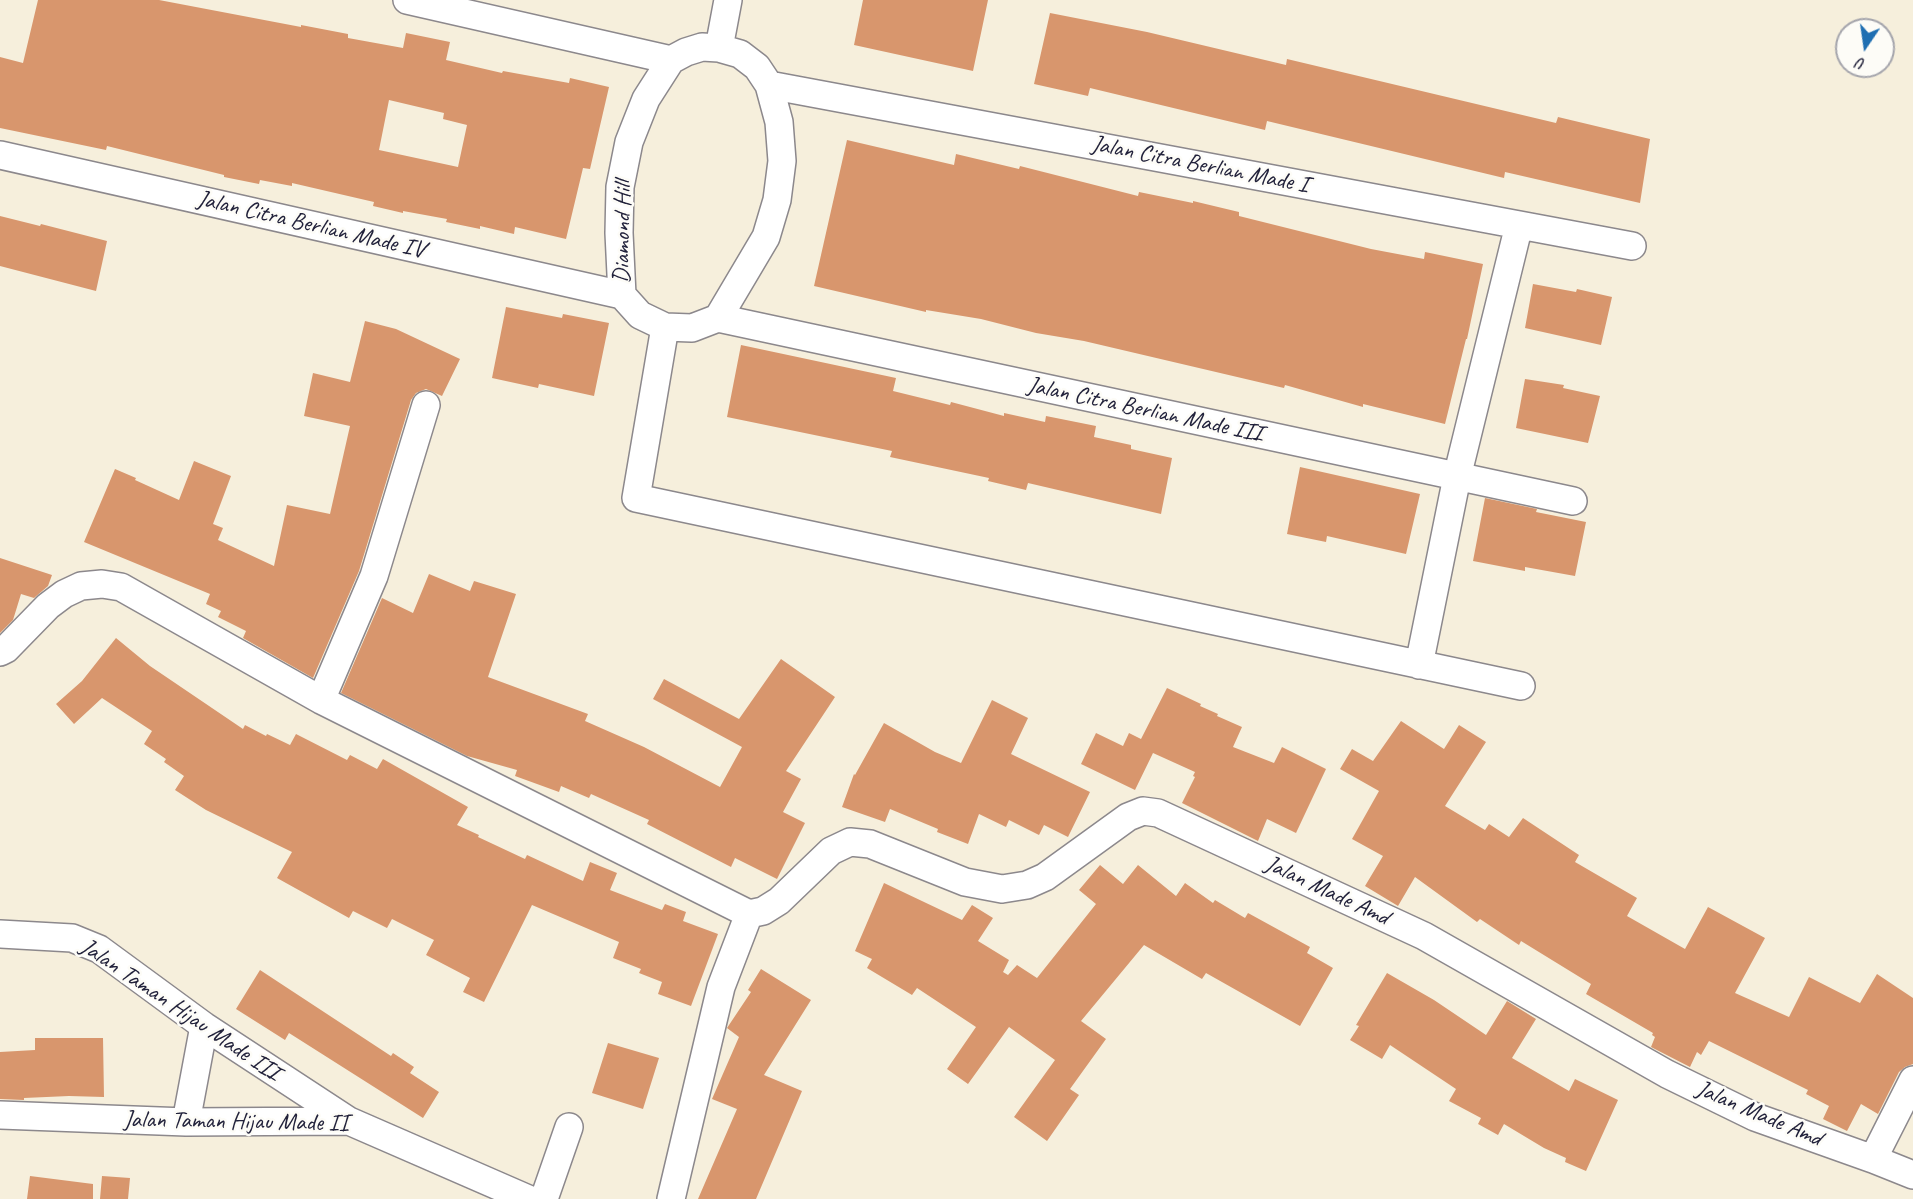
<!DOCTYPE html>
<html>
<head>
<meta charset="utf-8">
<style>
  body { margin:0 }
  #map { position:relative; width:1913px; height:1199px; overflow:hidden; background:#f6efdc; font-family:Caveat,sans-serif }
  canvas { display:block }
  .north { position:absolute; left:1835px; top:18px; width:60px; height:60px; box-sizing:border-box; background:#fdfcf7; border:2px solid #a5a5ac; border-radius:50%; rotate:193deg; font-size:16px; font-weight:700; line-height:24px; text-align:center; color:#22223b }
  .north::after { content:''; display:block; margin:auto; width:21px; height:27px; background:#1f6fb2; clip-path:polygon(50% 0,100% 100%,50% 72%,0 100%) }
</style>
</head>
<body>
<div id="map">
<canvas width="1913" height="1199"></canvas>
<div class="north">U</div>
</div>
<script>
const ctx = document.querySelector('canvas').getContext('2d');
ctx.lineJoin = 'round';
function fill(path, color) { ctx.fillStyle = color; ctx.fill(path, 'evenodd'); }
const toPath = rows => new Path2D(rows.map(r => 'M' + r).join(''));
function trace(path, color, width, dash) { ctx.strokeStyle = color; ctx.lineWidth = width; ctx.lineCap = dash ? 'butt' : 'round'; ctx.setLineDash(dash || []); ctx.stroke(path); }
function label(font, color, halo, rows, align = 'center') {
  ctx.font = font + ' Caveat,sans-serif'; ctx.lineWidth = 5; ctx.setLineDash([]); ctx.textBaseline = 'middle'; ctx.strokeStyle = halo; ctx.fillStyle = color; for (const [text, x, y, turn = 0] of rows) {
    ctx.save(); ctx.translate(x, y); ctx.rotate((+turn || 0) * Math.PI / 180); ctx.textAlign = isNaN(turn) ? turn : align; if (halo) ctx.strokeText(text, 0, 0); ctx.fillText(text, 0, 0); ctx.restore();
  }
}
fill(toPath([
  [38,0,159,0,301,27,301,25,348,34,348,38,403,48,406,33,450,42,446,60,502,73,503,71,569,83,570,78,609,87,590,169,583,168,566,239,515,227,514,234,480,226,480,229,446,222,447,219,403,211,403,213,373,206,374,202,292,183,292,186,260,180,259,184,224,177,224,175,107,146,106,150,0,128,0,57,23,63],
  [389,100,444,113,443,119,467,125,458,167,379,150],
  [863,0,988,0,973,71,854,45],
  [1050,13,1147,32,1286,65,1287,59,1556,123,1558,117,1650,139,1640,203,1505,172,1504,178,1267,121,1265,130,1090,88,1088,96,1034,84],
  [847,140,954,165,956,154,1019,169,1020,166,1138,196,1139,192,1193,203,1193,201,1239,212,1239,216,1371,249,1424,259,1425,252,1483,264,1467,339,1466,339,1445,424,1363,404,1363,407,1285,385,1284,388,1084,341,1036,333,981,319,926,310,926,312,814,286],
  [0,216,40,226,41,224,107,241,96,291,0,266],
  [1533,284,1576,292,1577,289,1612,297,1601,345,1525,328],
  [506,307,562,318,563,314,609,323,594,396,539,384,538,388,492,378],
  [365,321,396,329,460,359,442,396,426,389,416,393,411,400,359,571,313,678,243,638,246,631,218,617,221,611,206,604,210,594,84,542,115,469,136,478,135,480,179,500,194,461,231,476,213,524,223,528,218,540,274,566,287,505,330,514,350,426,304,416,313,373,350,382],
  [741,345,896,378,893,391,950,405,951,402,1004,416,1004,413,1045,422,1046,416,1096,426,1094,437,1131,445,1131,449,1172,458,1161,514,1028,483,1026,490,988,481,989,478,890,457,892,451,727,417],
  [1525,379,1564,385,1563,388,1600,396,1588,443,1516,428],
  [1300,467,1420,494,1406,554,1327,536,1326,542,1287,534],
  [1485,498,1537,509,1536,512,1586,522,1575,576,1525,567,1525,571,1473,561],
  [0,558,52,575,48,586,34,598,21,594,13,620,0,633],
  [429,574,470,591,474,581,516,594,488,677,588,714,585,721,644,747,720,787,742,747,653,699,664,679,739,719,781,659,835,697,786,771,801,779,783,812,805,823,777,879,735,858,731,867,647,824,649,820,591,794,589,798,561,786,559,792,515,776,517,770,467,756,341,693,382,598,413,613],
  [116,638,150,666,243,729,245,725,266,736,267,734,290,745,296,734,347,760,350,755,377,769,383,759,468,807,457,825,479,835,478,837,525,859,527,855,583,881,590,862,617,873,610,890,662,910,665,904,686,912,683,921,718,934,691,1006,658,994,662,982,639,973,641,969,613,958,619,942,532,905,484,1002,463,992,470,978,426,955,434,940,392,919,387,928,353,911,349,918,277,878,292,852,206,810,175,790,184,776,164,762,166,759,144,744,152,731,102,698,74,724,56,704,82,681],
  [1167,688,1201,704,1200,706,1218,714,1217,716,1242,727,1233,747,1274,763,1282,747,1326,769,1296,833,1267,819,1258,841,1182,803,1195,777,1193,776,1195,772,1153,753,1135,790,1081,764,1096,733,1123,746,1129,733,1141,739],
  [992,700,1028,718,1011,754,1090,792,1068,837,1044,825,1039,835,1009,820,1006,827,979,814,968,844,937,832,938,829,890,809,885,822,842,807,854,774,855,775,884,723,935,752,961,763],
  [1401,721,1444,749,1459,725,1486,742,1445,806,1485,830,1489,824,1509,837,1523,818,1579,855,1575,862,1637,898,1627,916,1685,949,1708,907,1765,938,1735,993,1789,1017,1809,977,1860,1003,1877,974,1913,998,1913,1064,1905,1067,1899,1072,1878,1114,1861,1104,1847,1131,1823,1119,1829,1106,1806,1094,1808,1090,1709,1041,1701,1055,1697,1052,1690,1067,1651,1047,1655,1037,1652,1035,1653,1033,1586,994,1591,984,1521,941,1519,945,1480,919,1477,922,1415,877,1398,906,1365,886,1383,856,1352,839,1379,791,1340,769,1352,749,1373,761],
  [1100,865,1123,884,1138,865,1176,896,1185,883,1213,903,1215,900,1245,918,1248,913,1310,947,1307,953,1333,968,1300,1026,1206,973,1202,979,1144,945,1081,1021,1106,1039,1070,1089,1079,1095,1047,1141,1014,1117,1055,1060,1009,1027,968,1084,947,1069,976,1027,917,988,912,995,867,968,872,959,855,951,884,883,962,920,972,905,993,918,978,941,1009,960,1003,972,1008,975,1017,965,1037,978,1096,904,1079,890],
  [761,969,811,1000,764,1075,802,1091,756,1199,698,1199,737,1109,712,1099,739,1037,727,1028,751,992,748,990],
  [260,970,391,1056,393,1053,414,1067,410,1073,439,1092,423,1118,289,1033,285,1040,236,1009],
  [1387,973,1434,1000,1486,1035,1507,1001,1536,1019,1512,1058,1569,1091,1575,1079,1618,1100,1586,1171,1565,1162,1566,1158,1544,1148,1504,1124,1498,1135,1478,1124,1481,1118,1449,1101,1456,1089,1390,1045,1382,1059,1350,1040,1359,1026,1356,1025],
  [35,1038,103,1038,104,1097,69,1096,24,1098,24,1100,0,1099,0,1052,35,1050],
  [608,1043,659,1058,643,1109,592,1093],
  [30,1176,93,1184,93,1199,27,1199],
  [102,1176,130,1178,128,1199,100,1199]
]), '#d8966d');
const minor = toPath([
  [407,0,671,60],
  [702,47,719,48,740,54,757,67,769,85,779,122,782,161,777,200,766,237,718,318,692,328,665,327,640,315,622,295,619,233,620,187,629,142,646,99,671,60,686,52,702,47],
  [719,48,728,0],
  [769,85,1632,246],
  [0,155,622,295],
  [718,318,1573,501],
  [665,327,636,498,1521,686],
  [0,652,6,649,48,606,64,594,81,586,102,584,121,587,321,700,749,914],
  [1419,665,1457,477,1519,225],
  [321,700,374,576,426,405],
  [749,914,763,911,779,901,831,851,850,842,870,844,965,882,1002,889,1027,885,1045,877,1128,817,1143,811,1158,813,1424,936,1667,1074,1755,1117,1873,1159,1913,1175],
  [0,934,72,938,99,949,204,1026,349,1121],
  [0,1115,186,1122,349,1121,528,1199],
  [186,1122,204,1026],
  [1873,1159,1913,1080],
  [544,1199,569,1127],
  [671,1199,721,987,749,914]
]);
trace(minor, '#8c888c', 30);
trace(minor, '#fff', 27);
label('24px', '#22223b', '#fdfcf7', [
  ["Jalan Citra Berlian Made I",1200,165,11],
  ["Jalan Citra Berlian Made IV",311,225,13],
  ["Diamond Hill",623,232,-89],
  ["Jalan Citra Berlian Made III",1145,410,12],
  ["Jalan Made Amd",1327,891,25],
  ["Jalan Taman Hijau Made III",180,1010,34],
  ["Jalan Made Amd",1759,1114,23],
  ["Jalan Taman Hijau Made II",236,1122,1]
]);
</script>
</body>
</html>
